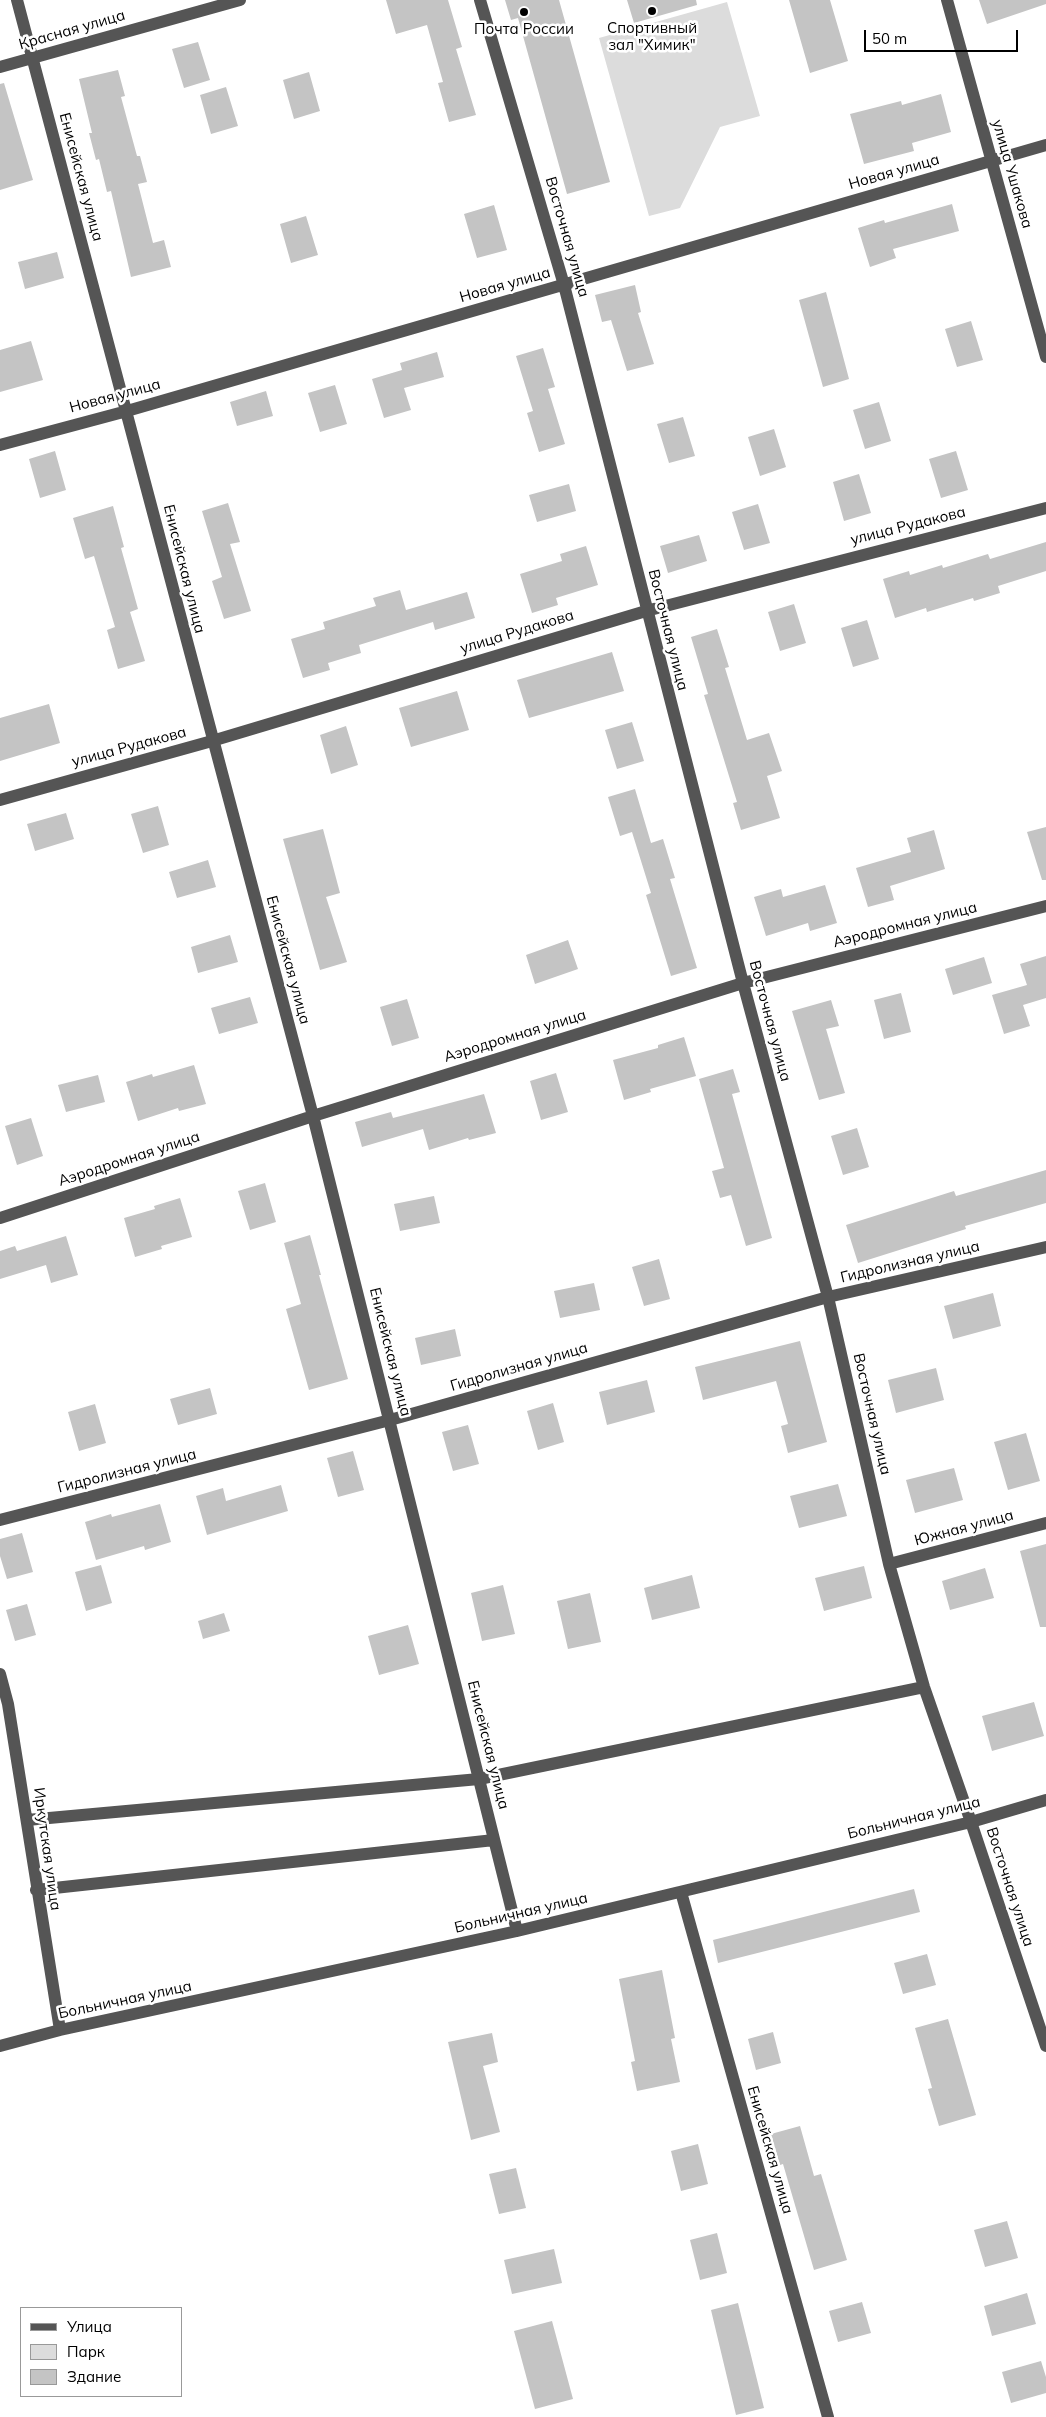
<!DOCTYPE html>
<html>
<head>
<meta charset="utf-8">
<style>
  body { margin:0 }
  #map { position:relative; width:1046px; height:2417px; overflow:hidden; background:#fff; font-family:Mulish,sans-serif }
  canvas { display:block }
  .legend { position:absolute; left:20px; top:2307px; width:162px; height:90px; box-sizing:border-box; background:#fff; border:1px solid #999; margin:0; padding:6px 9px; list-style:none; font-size:15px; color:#000 }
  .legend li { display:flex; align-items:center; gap:10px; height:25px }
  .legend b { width:25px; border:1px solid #999 }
  .scale { position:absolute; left:864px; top:30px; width:154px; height:22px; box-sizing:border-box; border:2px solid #000; border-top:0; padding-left:6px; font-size:15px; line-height:18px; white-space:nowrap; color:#000; -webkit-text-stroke:4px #fff; paint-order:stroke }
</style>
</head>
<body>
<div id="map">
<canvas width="1046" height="2417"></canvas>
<ul class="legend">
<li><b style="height:6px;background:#555"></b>Улица</li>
<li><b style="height:14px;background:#dcdcdc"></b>Парк</li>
<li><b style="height:14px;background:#c4c4c4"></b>Здание</li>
</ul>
<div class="scale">50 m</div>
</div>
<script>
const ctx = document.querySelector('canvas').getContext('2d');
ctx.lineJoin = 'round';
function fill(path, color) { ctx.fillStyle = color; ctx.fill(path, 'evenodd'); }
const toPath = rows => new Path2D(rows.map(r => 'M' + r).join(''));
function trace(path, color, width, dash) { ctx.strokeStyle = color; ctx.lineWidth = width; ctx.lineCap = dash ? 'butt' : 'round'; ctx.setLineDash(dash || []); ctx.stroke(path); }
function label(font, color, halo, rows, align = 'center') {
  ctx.font = font + ' Mulish,sans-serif'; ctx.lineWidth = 5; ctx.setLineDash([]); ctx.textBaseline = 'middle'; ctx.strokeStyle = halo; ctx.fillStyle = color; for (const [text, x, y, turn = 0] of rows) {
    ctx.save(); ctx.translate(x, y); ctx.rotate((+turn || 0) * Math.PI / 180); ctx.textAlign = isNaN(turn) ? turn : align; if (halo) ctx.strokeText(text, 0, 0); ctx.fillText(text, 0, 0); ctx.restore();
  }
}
fill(toPath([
  [727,2,760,116,720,127,680,208,649,216,599,38]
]), '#dcdcdc');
fill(toPath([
  [386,0,448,0,462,47,456,49,476,115,449,122,438,83,443,82,427,25,396,34],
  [505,0,559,0,610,182,567,194,518,18,511,20],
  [627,0,696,0,697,5,634,23],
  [789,0,830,0,848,61,810,73],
  [979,0,1046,0,1046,4,987,24],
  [198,42,210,80,184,88,172,49],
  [118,70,125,96,121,97,137,156,140,156,147,182,138,184,153,243,164,240,171,267,131,277,111,191,107,192,99,159,96,160,89,133,92,133,79,79],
  [309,72,320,111,294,119,283,80],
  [4,83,33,180,0,190,0,84],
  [226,87,238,126,211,134,200,95],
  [941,94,951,132,912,143,914,151,864,164,850,114,901,101,902,105],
  [952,204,959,231,893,249,896,258,870,267,858,228,884,220,885,223],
  [494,205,507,250,477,258,464,214],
  [306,216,318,255,291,263,280,224],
  [57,252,64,278,25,289,18,262],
  [635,285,641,312,638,313,654,364,627,371,611,320,602,322,595,295],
  [826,292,849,379,823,387,799,300],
  [971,321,983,360,957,367,945,329],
  [31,341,43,380,0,392,0,350],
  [543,348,555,387,548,389,565,444,539,452,527,413,533,411,516,356],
  [437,352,444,377,404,388,411,410,384,418,372,379,402,370,400,363],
  [335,385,347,424,320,432,308,393],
  [266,391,273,416,237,426,230,402],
  [879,402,891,441,865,449,853,410],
  [683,417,695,456,669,463,657,424],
  [774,429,786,467,760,476,748,437],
  [55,451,66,490,40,498,29,459],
  [956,451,968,490,941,498,929,459],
  [859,474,871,513,844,521,833,482],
  [569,484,576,511,537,522,529,495],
  [228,503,240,542,230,544,251,611,224,619,212,581,222,577,202,511],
  [758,504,770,543,744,550,732,512],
  [113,506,124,547,121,548,138,609,130,612,145,661,118,669,107,630,115,627,94,556,85,559,73,518],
  [699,535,707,561,668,573,660,546],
  [1046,542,1046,571,998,586,1000,593,974,601,973,598,927,612,926,608,895,618,883,579,909,571,910,575,942,565,943,568,988,554,990,559],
  [586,546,598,585,556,598,558,605,532,613,520,574,562,561,560,554],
  [400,590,406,610,467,592,475,618,435,630,433,622,359,645,361,653,328,663,330,670,303,678,291,639,325,629,323,622,376,606,373,598],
  [794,604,806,643,780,651,768,612],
  [867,620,879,659,853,667,841,628],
  [717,629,729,667,725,668,747,740,769,733,782,771,767,776,780,818,741,830,733,803,737,802,704,695,708,694,691,637],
  [612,652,624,691,529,718,517,680],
  [457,691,469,730,411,747,399,708],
  [49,704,60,743,0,761,0,718],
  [632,722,644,761,617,769,605,730],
  [346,726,358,765,331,774,320,735],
  [635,789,651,843,663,839,675,878,670,879,697,968,671,976,646,895,651,893,632,832,620,836,608,797],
  [158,806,169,845,143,853,131,814],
  [66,813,74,839,35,851,27,824],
  [1046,827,1046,880,1042,880,1027,832],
  [323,829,340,893,326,897,347,962,320,970,283,839],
  [934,830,945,869,890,886,894,900,868,907,856,868,911,852,907,838],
  [208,860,216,887,177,898,169,872],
  [825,885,837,923,810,931,808,923,766,936,754,897,781,889,783,897],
  [230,935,238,962,198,973,191,947],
  [568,940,578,969,535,984,526,955],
  [1046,956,1046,998,1023,1005,1030,1026,1004,1034,992,995,1027,985,1020,964],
  [984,957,992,983,953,995,945,969],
  [901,993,911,1032,884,1039,874,1000],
  [250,997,258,1023,219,1034,211,1008],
  [407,999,419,1038,392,1046,380,1007],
  [831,1000,839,1026,826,1029,845,1093,819,1100,792,1011],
  [684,1037,696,1076,650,1089,651,1092,624,1100,613,1060,658,1048,658,1045],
  [194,1065,206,1104,179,1111,178,1108,138,1121,126,1082,152,1074,153,1077],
  [733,1069,740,1092,732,1094,772,1238,746,1246,731,1195,720,1198,712,1171,724,1168,699,1079],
  [556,1073,568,1112,541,1120,530,1081],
  [98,1075,105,1102,66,1112,58,1085],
  [484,1094,496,1133,469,1140,468,1138,429,1150,423,1129,362,1147,355,1122,391,1112,393,1118],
  [31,1118,43,1156,17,1165,5,1126],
  [857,1128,869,1167,843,1175,831,1136],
  [1046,1170,1046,1203,965,1226,966,1229,858,1263,846,1225,954,1191,956,1196],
  [265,1183,276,1222,250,1230,238,1191],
  [434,1196,440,1223,400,1231,394,1204],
  [180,1198,192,1237,161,1246,162,1249,135,1257,124,1218,155,1209,154,1206],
  [310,1235,321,1275,319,1275,348,1379,309,1390,286,1309,301,1304,284,1243],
  [66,1236,78,1275,51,1283,46,1265,0,1279,0,1251,15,1246,17,1251],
  [659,1259,670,1299,644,1306,632,1267],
  [594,1283,600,1310,560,1318,554,1291],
  [993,1293,1001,1326,953,1339,944,1306],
  [455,1329,461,1356,421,1365,415,1338],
  [800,1341,827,1442,788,1453,781,1426,788,1424,776,1381,703,1400,695,1367],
  [936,1368,944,1400,896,1413,888,1380],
  [647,1380,655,1412,607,1425,599,1392],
  [210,1388,217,1414,178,1425,170,1399],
  [553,1403,564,1442,538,1450,527,1411],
  [95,1404,106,1443,79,1451,68,1412],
  [468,1425,479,1464,453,1471,442,1432],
  [1026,1433,1040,1481,1008,1490,994,1442],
  [353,1451,364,1490,338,1497,327,1458],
  [954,1468,963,1500,915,1513,906,1480],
  [838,1484,847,1516,799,1528,790,1496],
  [281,1485,288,1511,207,1535,196,1496,223,1488,226,1501],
  [160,1504,171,1542,145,1550,144,1546,96,1560,85,1522,111,1514,112,1517],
  [22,1533,33,1572,7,1579,0,1556,0,1539],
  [1046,1544,1046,1627,1040,1627,1020,1551],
  [101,1565,112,1603,86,1611,75,1572],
  [864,1566,872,1598,824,1611,815,1578],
  [985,1568,994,1598,950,1610,942,1581],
  [692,1575,700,1608,652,1620,644,1588],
  [503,1585,515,1634,482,1641,471,1593],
  [590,1593,601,1642,568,1649,557,1601],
  [27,1604,36,1635,15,1641,6,1610],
  [224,1613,230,1631,203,1639,198,1621],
  [408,1625,419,1664,379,1675,368,1636],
  [1034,1702,1044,1736,992,1751,982,1716],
  [914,1889,920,1912,718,1963,713,1940],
  [927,1954,936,1985,903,1994,894,1963],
  [662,1970,675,2038,671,2039,680,2082,637,2091,631,2062,635,2061,619,1979],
  [948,2019,976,2115,939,2126,928,2089,932,2088,915,2028],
  [773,2032,781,2063,756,2070,748,2039],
  [492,2033,498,2062,483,2066,500,2132,471,2140,448,2042],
  [800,2126,814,2176,821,2174,847,2260,814,2270,783,2164,780,2165,771,2134],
  [698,2144,708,2184,681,2191,671,2151],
  [516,2168,526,2208,499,2214,489,2174],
  [1007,2221,1018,2258,985,2267,974,2230],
  [717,2233,727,2273,700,2280,690,2240],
  [554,2249,562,2283,512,2294,504,2260],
  [1027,2293,1036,2324,992,2336,984,2306],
  [862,2302,871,2333,838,2342,829,2311],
  [738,2303,764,2408,736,2415,711,2310],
  [552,2321,573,2399,535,2409,514,2331],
  [1041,2361,1046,2377,1046,2393,1011,2403,1002,2372]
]), '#c4c4c4');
trace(toPath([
  [17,0,313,1116,517,1931],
  [480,0,564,285,743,983,828,1297,889,1564,924,1687,971,1822,1046,2046],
  [947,0,1046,357],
  [0,67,240,0],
  [0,445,127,411,1046,145],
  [0,800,212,741,646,611,1046,508],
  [0,1218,313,1116,743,983,1046,906],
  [0,1520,390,1420,828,1297,1046,1247],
  [889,1564,1046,1523],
  [0,1674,8,1704,60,2030],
  [27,1820,479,1779,924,1687],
  [36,1890,494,1840],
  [681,1892,828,2417],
  [0,2046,60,2030,517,1931,971,1822,1046,1800]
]), '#555', 12);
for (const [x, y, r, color] of [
  [652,11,5,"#000"],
  [524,12,5,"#000"]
]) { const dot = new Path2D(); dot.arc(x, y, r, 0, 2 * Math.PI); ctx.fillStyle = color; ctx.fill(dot); trace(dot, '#fff', 2); }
label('15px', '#000', '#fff', [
  ["Спортивный",652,28],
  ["зал \"Химик\"",652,45],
  ["Почта России",524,29]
]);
label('15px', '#000', '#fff', [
  ["Красная улица",72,30,-16],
  ["Новая улица",894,172,-16],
  ["улица Ушакова",1012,174,74],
  ["Енисейская улица",81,177,75],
  ["Восточная улица",567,237,74],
  ["Новая улица",505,285,-16],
  ["Новая улица",115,396,-15],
  ["улица Рудакова",908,526,-14],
  ["Енисейская улица",184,569,76],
  ["Восточная улица",668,630,76],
  ["улица Рудакова",517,632,-17],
  ["улица Рудакова",129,747,-15],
  ["Аэродромная улица",905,925,-14],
  ["Енисейская улица",288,960,75],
  ["Восточная улица",770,1021,75],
  ["Аэродромная улица",515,1036,-17],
  ["Аэродромная улица",129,1159,-18],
  ["Гидролизная улица",910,1262,-13],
  ["Енисейская улица",390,1352,76],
  ["Гидролизная улица",519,1367,-16],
  ["Восточная улица",872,1414,77],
  ["Гидролизная улица",127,1471,-14],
  ["Южная улица",964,1528,-15],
  ["Енисейская улица",488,1745,76],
  ["Больничная улица",914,1818,-14],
  ["Иркутская улица",47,1849,82],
  ["Восточная улица",1010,1887,72],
  ["Больничная улица",521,1913,-13],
  ["Больничная улица",125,2000,-12],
  ["Енисейская улица",770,2150,74]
]);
</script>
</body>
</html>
